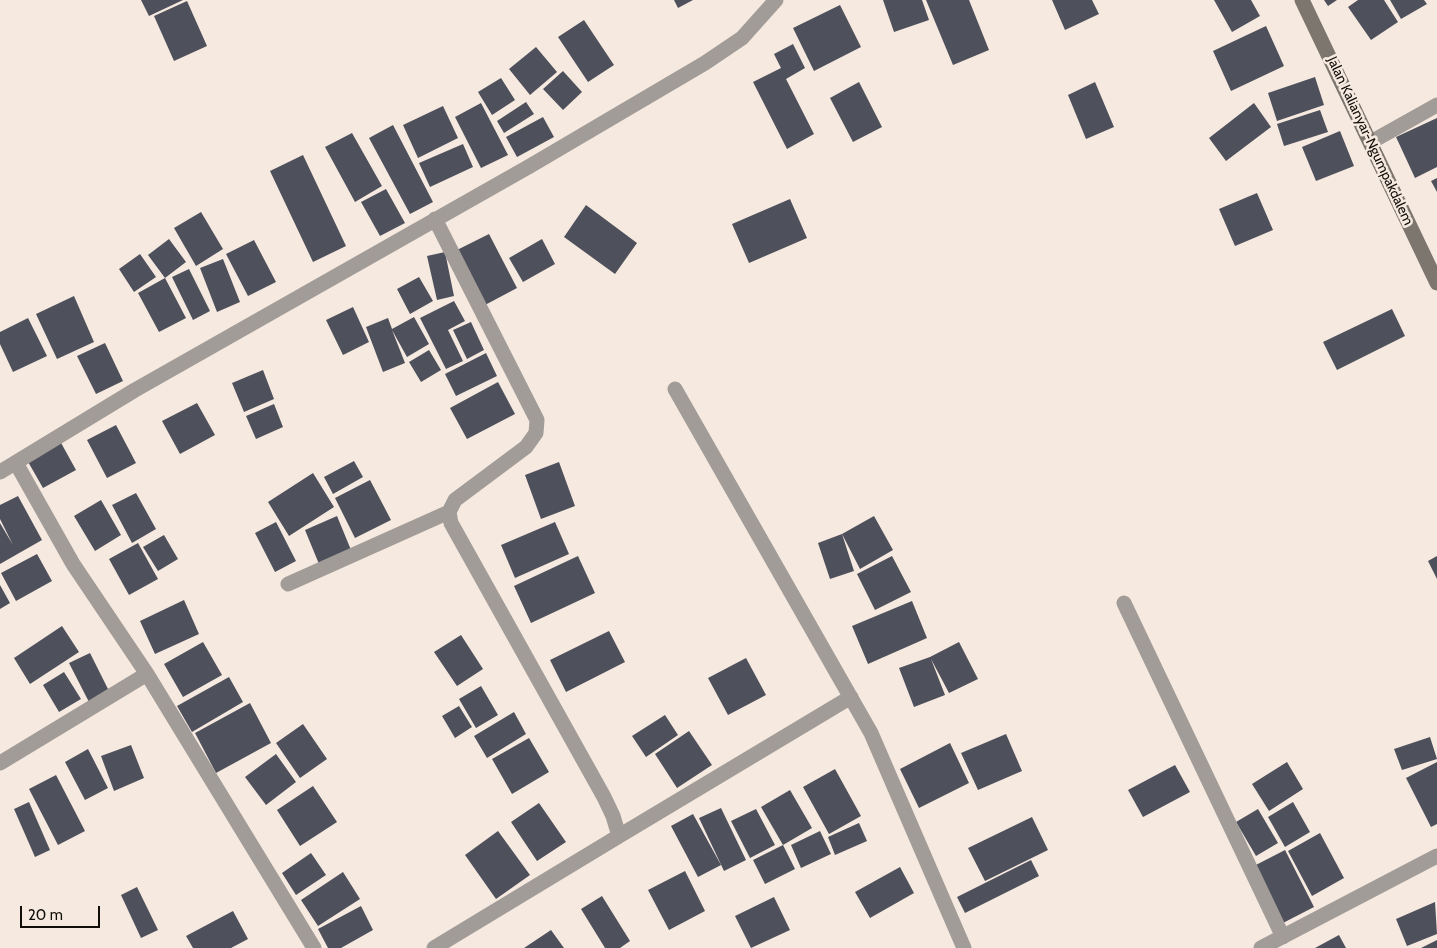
<!DOCTYPE html>
<html>
<head>
<meta charset="utf-8">
<style>
  body { margin:0 }
  #map { position:relative; width:1437px; height:948px; overflow:hidden; background:#f6e9df; font-family:Cabin,sans-serif }
  canvas { display:block }
  .scale { position:absolute; left:20px; top:906px; width:80px; height:22px; box-sizing:border-box; border:2px solid #110d09; border-top:0; padding-left:6px; font-size:15px; line-height:18px; white-space:nowrap; color:#110d09; -webkit-text-stroke:4px #f6e9df; paint-order:stroke }
</style>
</head>
<body>
<div id="map">
<canvas width="1437" height="948"></canvas>
<div class="scale">20 m</div>
</div>
<script>
const ctx = document.querySelector('canvas').getContext('2d');
ctx.lineJoin = 'round';
function fill(path, color) { ctx.fillStyle = color; ctx.fill(path, 'evenodd'); }
const toPath = rows => new Path2D(rows.map(r => 'M' + r).join(''));
function trace(path, color, width, dash) { ctx.strokeStyle = color; ctx.lineWidth = width; ctx.lineCap = dash ? 'butt' : 'round'; ctx.setLineDash(dash || []); ctx.stroke(path); }
function label(font, color, halo, rows, align = 'center') {
  ctx.font = font + ' Cabin,sans-serif'; ctx.lineWidth = 5; ctx.setLineDash([]); ctx.textBaseline = 'middle'; ctx.strokeStyle = halo; ctx.fillStyle = color; for (const [text, x, y, turn = 0] of rows) {
    ctx.save(); ctx.translate(x, y); ctx.rotate((+turn || 0) * Math.PI / 180); ctx.textAlign = isNaN(turn) ? turn : align; if (halo) ctx.strokeText(text, 0, 0); ctx.fillText(text, 0, 0); ctx.restore();
  }
}
fill(toPath([
  [141,0,183,0,149,16],
  [674,0,693,0,678,8],
  [883,0,922,0,929,20,894,32],
  [926,0,969,0,989,50,953,65],
  [1052,0,1092,0,1099,14,1065,30],
  [1214,0,1251,0,1260,16,1232,32],
  [1324,0,1337,0,1328,6],
  [1358,0,1384,0,1398,22,1371,40,1348,7],
  [1390,0,1424,0,1427,4,1401,19],
  [187,1,207,46,174,61,154,16],
  [840,5,861,47,814,71,793,28],
  [584,20,614,65,588,82,558,37],
  [1266,26,1284,66,1231,91,1213,51],
  [793,44,805,68,786,79,814,134,787,149,753,82,781,68,774,54],
  [536,47,557,72,530,95,509,69],
  [563,71,582,92,563,110,543,89],
  [1315,77,1324,105,1277,121,1268,93],
  [501,78,515,100,492,115,478,92],
  [859,82,882,127,853,142,830,98],
  [1095,82,1114,127,1086,139,1068,95],
  [526,102,534,114,504,133,497,121],
  [481,103,508,155,481,168,455,117],
  [1254,103,1271,127,1226,161,1209,138],
  [443,106,458,138,418,158,403,125],
  [1320,110,1328,132,1284,146,1277,124],
  [543,117,554,137,517,157,506,137],
  [1437,118,1437,167,1415,178,1396,137],
  [393,125,433,202,410,214,369,138],
  [1340,131,1354,166,1316,181,1302,147],
  [352,133,382,186,355,202,325,147],
  [463,144,473,167,430,187,419,163],
  [303,155,346,246,313,262,270,171],
  [1437,178,1437,192,1431,181],
  [386,189,405,223,380,236,361,202],
  [1257,193,1273,230,1235,246,1219,209],
  [790,199,807,238,749,263,732,224],
  [586,205,637,243,615,274,564,237],
  [201,212,223,249,196,266,174,228],
  [489,234,517,288,485,305,457,250],
  [169,239,186,262,165,278,148,255],
  [542,239,555,264,523,282,509,258],
  [254,240,276,282,248,296,226,254],
  [445,252,454,296,437,300,427,256],
  [140,254,156,277,134,292,119,269],
  [223,259,240,302,217,312,200,268],
  [189,269,210,311,193,320,172,277],
  [419,277,433,301,410,314,397,289],
  [165,278,186,318,159,332,138,293],
  [74,296,94,342,57,359,36,314],
  [454,301,465,321,448,330,463,361,446,369,420,318],
  [353,307,369,342,343,355,326,320],
  [1392,309,1405,336,1337,370,1323,342],
  [414,317,429,344,407,357,392,330,405,363,383,372,366,327,388,318,392,329],
  [28,318,47,356,13,372,0,344,0,332],
  [471,322,484,350,467,359,453,330],
  [105,343,123,381,96,394,77,356],
  [429,350,441,370,421,382,409,362],
  [486,353,497,376,456,396,445,374],
  [263,370,274,399,244,412,232,383],
  [498,382,515,414,467,439,450,408],
  [197,403,215,435,180,454,162,421],
  [274,404,283,427,256,439,246,416],
  [116,425,136,463,107,478,87,440],
  [60,441,76,470,43,488,27,460],
  [354,461,363,477,333,494,324,477],
  [559,462,575,506,541,519,525,475],
  [313,473,334,507,289,536,268,502],
  [370,480,391,520,355,538,335,498],
  [136,493,156,529,132,543,112,505],
  [18,496,42,540,0,564,0,523,13,545,0,519,0,505],
  [101,500,121,535,95,551,74,516],
  [337,516,351,550,319,564,305,530],
  [874,516,893,550,860,569,842,534,854,571,830,579,818,543,842,534],
  [276,522,296,561,275,572,255,533],
  [555,522,569,554,515,578,501,545],
  [164,535,178,559,158,571,143,547],
  [138,543,158,579,129,595,109,559],
  [37,554,52,581,16,601,1,573],
  [578,556,595,593,531,623,514,586],
  [892,556,911,592,875,610,857,574],
  [1437,556,1437,579,1428,561],
  [0,585,10,603,0,609],
  [184,600,199,634,155,654,140,621],
  [912,601,927,638,868,664,852,626],
  [62,626,79,652,30,684,14,658],
  [609,631,625,662,566,692,550,660],
  [461,635,483,669,457,686,434,652],
  [203,642,222,675,183,697,164,664],
  [959,642,978,679,949,693,931,659,945,695,914,707,899,668,930,657],
  [90,653,110,693,90,704,69,663],
  [746,658,766,695,728,715,708,678],
  [64,672,81,699,59,712,43,685],
  [229,677,243,702,192,732,177,706],
  [481,686,498,715,476,728,459,699],
  [250,703,271,743,216,773,195,733],
  [459,706,472,727,455,738,442,716],
  [514,712,526,734,487,758,474,736],
  [665,715,678,735,646,757,632,736],
  [303,724,327,759,300,778,276,743],
  [689,731,712,765,677,788,655,754],
  [1006,734,1022,771,978,790,961,753],
  [1430,737,1437,759,1402,770,1394,749],
  [529,738,549,772,512,794,492,759],
  [950,743,969,783,919,808,900,769],
  [131,745,144,778,114,791,101,756],
  [88,749,108,788,85,800,65,762],
  [276,754,296,782,266,805,245,777],
  [1287,762,1303,789,1269,811,1252,784],
  [1437,762,1437,824,1431,827,1406,778],
  [1175,765,1190,792,1143,817,1128,790],
  [835,769,861,816,829,834,803,787],
  [56,775,85,831,58,845,29,789],
  [313,786,337,822,300,846,277,810],
  [790,790,812,828,783,845,761,807],
  [29,802,50,850,35,857,14,809],
  [1293,802,1310,832,1285,847,1268,817],
  [539,803,566,842,537,861,511,822],
  [721,808,746,860,724,871,699,818],
  [756,809,775,845,750,858,731,821],
  [1258,809,1278,843,1256,856,1236,822],
  [693,814,721,865,698,877,671,826],
  [1032,817,1048,850,985,881,968,848],
  [859,823,867,841,835,855,828,837],
  [498,831,530,875,496,899,465,855],
  [820,831,831,854,801,868,791,845],
  [1320,833,1344,878,1312,896,1288,851],
  [783,845,795,869,765,884,753,860],
  [1285,850,1314,907,1281,924,1252,867],
  [311,853,326,875,296,895,282,873],
  [1031,860,1039,876,965,913,957,897],
  [900,867,914,893,870,918,855,892],
  [685,871,705,911,669,930,648,890],
  [343,872,360,899,318,926,301,900],
  [137,887,158,930,141,938,121,895],
  [602,896,630,941,620,948,605,948,581,909],
  [774,897,790,930,751,948,735,916],
  [1435,902,1437,934,1407,946,1396,919],
  [361,906,373,930,341,948,328,948,318,929],
  [233,911,248,939,231,948,193,948,186,936],
  [551,930,564,948,524,948],
  [1339,935,1346,948,1315,948],
  [1437,940,1437,948,1421,948]
]), '#4e505c');
trace(toPath([
  [1371,142,1437,105],
  [675,389,871,733,964,948],
  [16,463,73,564,147,674,314,948],
  [0,472,135,390,530,166,705,63,742,38,776,0],
  [288,584,449,512],
  [1124,603,1283,937],
  [0,763,147,674],
  [619,836,851,697],
  [434,948,619,836,613,816,604,797,451,523,449,512,455,500,526,447,536,433,537,420,435,219],
  [1261,948,1437,856]
]), '#a19c98', 15);
trace(toPath([
  [1302,0,1437,283]
]), '#7d766f', 15);
label('14px', '#110d09', '#f6e9df', [
  ["Jalan Kalianyar-Ngumpakdalem",1370,141,65]
]);
</script>
</body>
</html>
